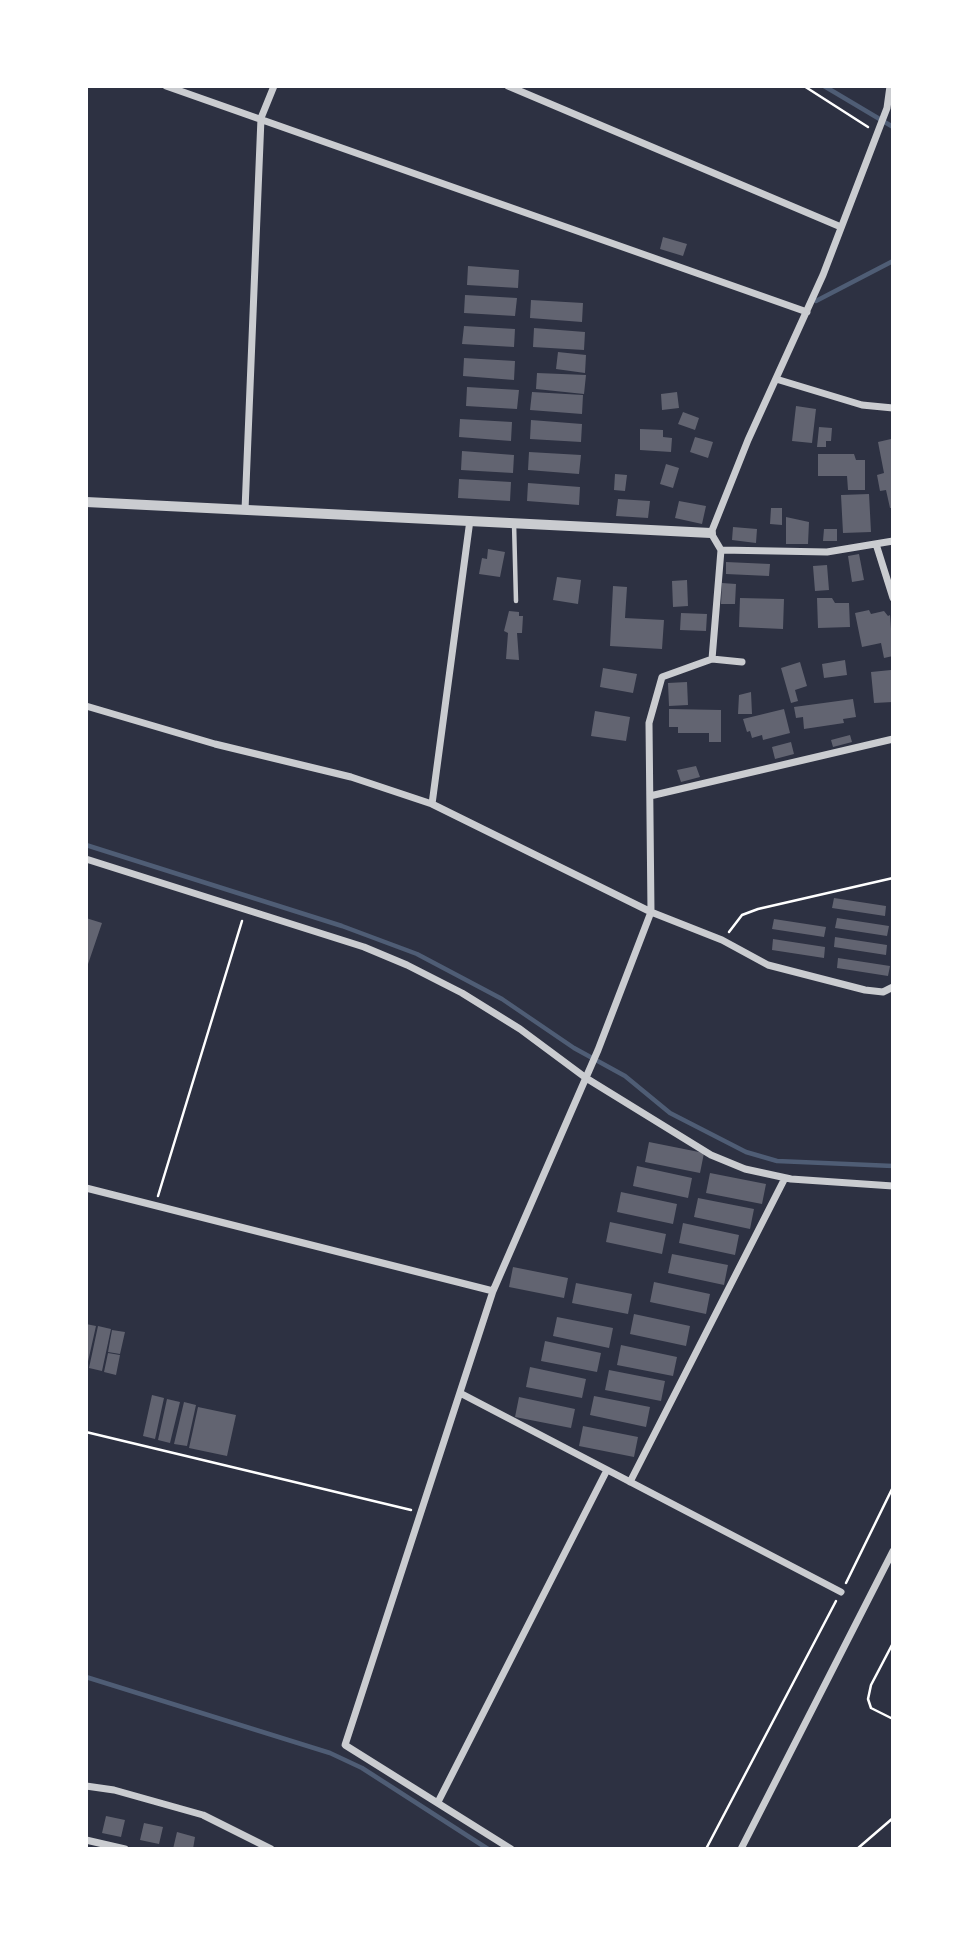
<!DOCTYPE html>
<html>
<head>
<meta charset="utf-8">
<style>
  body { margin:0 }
  #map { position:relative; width:979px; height:1935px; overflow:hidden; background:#2d3142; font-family:"Source Sans 3",sans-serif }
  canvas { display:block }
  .frame { position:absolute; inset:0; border:88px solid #fff; pointer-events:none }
</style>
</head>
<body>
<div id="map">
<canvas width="979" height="1935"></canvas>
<div class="frame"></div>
</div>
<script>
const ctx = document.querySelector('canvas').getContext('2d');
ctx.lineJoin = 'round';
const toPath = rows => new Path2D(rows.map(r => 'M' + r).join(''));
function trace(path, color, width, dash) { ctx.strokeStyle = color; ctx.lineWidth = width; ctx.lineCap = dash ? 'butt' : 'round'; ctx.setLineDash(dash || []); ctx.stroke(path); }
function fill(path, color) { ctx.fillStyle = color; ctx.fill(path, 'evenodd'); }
trace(toPath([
  [824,86,893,127],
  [816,301,893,261],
  [86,845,342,926,417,954,502,999,574,1048,625,1076,670,1113,746,1152,777,1161,893,1166],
  [86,1677,330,1753,362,1768,488,1849]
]), '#4f5d75', 4.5);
fill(toPath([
  [663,237,687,244,683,256,660,249],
  [468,266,519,270,518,288,467,285],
  [465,295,517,298,515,316,464,313],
  [531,300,583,303,582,322,530,318],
  [464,326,515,329,514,347,462,344],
  [534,328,585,332,584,350,533,347],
  [558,352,586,355,585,373,556,369],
  [464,358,515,361,514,380,463,376],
  [537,373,586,375,584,394,536,389],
  [467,387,519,390,517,409,466,406],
  [532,392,583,395,582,414,530,410],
  [677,392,679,408,662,410,661,394],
  [796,406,816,409,812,443,792,441],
  [683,412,699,418,695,430,678,424],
  [460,419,512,422,511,441,459,437],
  [531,420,582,424,581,442,530,439],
  [819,427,832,428,831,441,826,441,826,447,817,447],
  [640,429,663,430,663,437,672,438,671,452,640,450],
  [695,437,713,442,708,458,690,452],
  [891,439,893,508,890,508,886,490,880,491,877,475,884,473,878,442],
  [462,451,514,455,513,473,461,470],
  [529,452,581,455,579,474,528,470],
  [818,454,854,454,856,460,865,460,865,490,848,490,847,476,818,476],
  [666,464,679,468,673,488,660,484],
  [615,474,627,475,625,491,614,490],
  [459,479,511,482,510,501,458,498],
  [528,483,580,487,579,505,527,501],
  [869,494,871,532,843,533,841,495],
  [618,499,650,501,648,518,616,516],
  [679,501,706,506,702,524,675,518],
  [771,508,782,508,782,525,770,524],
  [786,517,809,522,808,544,786,544],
  [733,527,757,529,756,543,732,540],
  [824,529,837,529,837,541,823,541],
  [488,549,505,552,500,577,479,574,482,558,487,559],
  [859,554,864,580,852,582,848,556],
  [726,562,770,564,769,576,726,574],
  [827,565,829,590,815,591,813,566],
  [557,577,581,580,578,604,553,600],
  [687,580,688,606,673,607,672,581],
  [722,583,736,584,735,604,721,604],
  [613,586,627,587,625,618,664,620,662,649,610,646],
  [740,598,784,599,783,629,739,627],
  [817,598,832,598,835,603,849,603,850,627,818,628],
  [869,610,871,614,884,611,888,616,890,615,893,656,884,658,881,643,862,647,855,613],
  [509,611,519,612,519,616,523,616,522,633,517,633,519,660,506,659,508,633,504,631],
  [681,613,707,614,706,631,680,630],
  [845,660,847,675,824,678,822,664],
  [800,662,807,686,795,690,798,701,791,703,781,668],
  [603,668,637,674,633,693,600,687],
  [891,670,893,702,874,703,871,672],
  [687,682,688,705,669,706,668,683],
  [751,692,752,714,738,714,739,695],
  [853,699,856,717,843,719,844,723,804,729,803,717,796,718,794,707],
  [669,709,721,710,721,742,709,742,709,733,678,733,678,727,669,727],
  [784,709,790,733,763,740,762,735,752,738,750,731,747,732,743,719],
  [595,711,630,717,626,741,591,736],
  [850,735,852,742,833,747,831,740],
  [791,742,794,754,775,759,772,747],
  [696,766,700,777,681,782,677,770],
  [834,898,886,906,885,916,832,908],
  [86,918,102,923,86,970],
  [837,918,889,926,887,936,835,928],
  [774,919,826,927,824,937,772,929],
  [835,937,887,945,886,955,834,947],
  [773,939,825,947,824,958,772,950],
  [838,958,890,966,888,976,837,968],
  [649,1142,704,1153,700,1173,645,1162],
  [637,1166,692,1178,688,1198,633,1186],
  [710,1173,766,1184,762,1204,706,1193],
  [621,1192,677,1204,673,1224,617,1212],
  [698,1198,754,1209,750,1229,694,1217],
  [610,1222,666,1234,662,1254,606,1242],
  [683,1223,739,1235,735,1255,679,1243],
  [672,1254,728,1265,724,1285,668,1273],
  [513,1267,568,1278,564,1298,509,1287],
  [654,1282,710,1294,706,1314,650,1302],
  [576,1283,632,1294,628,1314,572,1303],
  [634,1314,690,1326,686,1346,630,1334],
  [557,1317,613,1328,609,1348,553,1336],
  [86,1324,96,1326,87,1366,86,1366],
  [98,1326,111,1329,102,1371,89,1368],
  [112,1330,125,1332,120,1354,108,1352],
  [545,1341,601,1353,597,1372,541,1361],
  [621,1345,677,1357,673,1376,617,1365],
  [108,1353,120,1355,116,1375,104,1372],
  [530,1367,586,1379,582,1398,526,1387],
  [609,1370,665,1381,661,1401,605,1390],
  [152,1395,164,1398,155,1439,143,1436],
  [594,1396,650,1407,646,1427,590,1415],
  [519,1397,575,1409,571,1428,515,1417],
  [167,1399,180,1402,170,1443,158,1440],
  [184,1402,196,1405,187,1446,174,1444],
  [198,1407,236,1415,227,1456,189,1448],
  [583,1426,638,1437,634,1457,579,1446],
  [106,1816,125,1820,121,1837,102,1833],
  [144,1823,163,1827,159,1844,140,1840],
  [177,1832,195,1837,193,1849,173,1849]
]), '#626471');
trace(toPath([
  [804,86,868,127],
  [729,932,742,915,758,909,893,878],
  [158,1196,242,921],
  [86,1432,411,1510],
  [846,1583,893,1487],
  [893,1643,871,1685,868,1699,871,1708,893,1719],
  [706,1849,836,1601],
  [857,1849,893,1818]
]), '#fff', 2.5);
trace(toPath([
  [514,523,516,601]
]), '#caccd0', 4.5);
trace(toPath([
  [166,86,807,312],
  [508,86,841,227],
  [890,86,887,108,823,275,748,440,711,533,721,550,827,552,893,541],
  [776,379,862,405,893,408],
  [245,510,261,118,274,86],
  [876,544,893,598],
  [712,659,721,550],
  [86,706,215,744,351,777,432,804,651,912,722,940,768,965,865,990,883,992,893,987],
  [650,796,893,739],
  [432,804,470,520],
  [86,859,364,947,407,965,462,993,520,1029,586,1078,711,1155,745,1169,791,1179,893,1186],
  [86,1188,493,1291],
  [460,1393,841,1592],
  [630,1482,785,1178],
  [86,1786,114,1790,203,1815,271,1849],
  [438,1802,607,1470],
  [86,1840,125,1849],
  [511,1849,345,1745,493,1291,598,1050,651,912,649,723,662,677,712,659,742,662],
  [741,1849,893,1551]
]), '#caccd0', 7);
trace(toPath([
  [86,502,711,533]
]), '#caccd0', 10);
</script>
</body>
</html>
